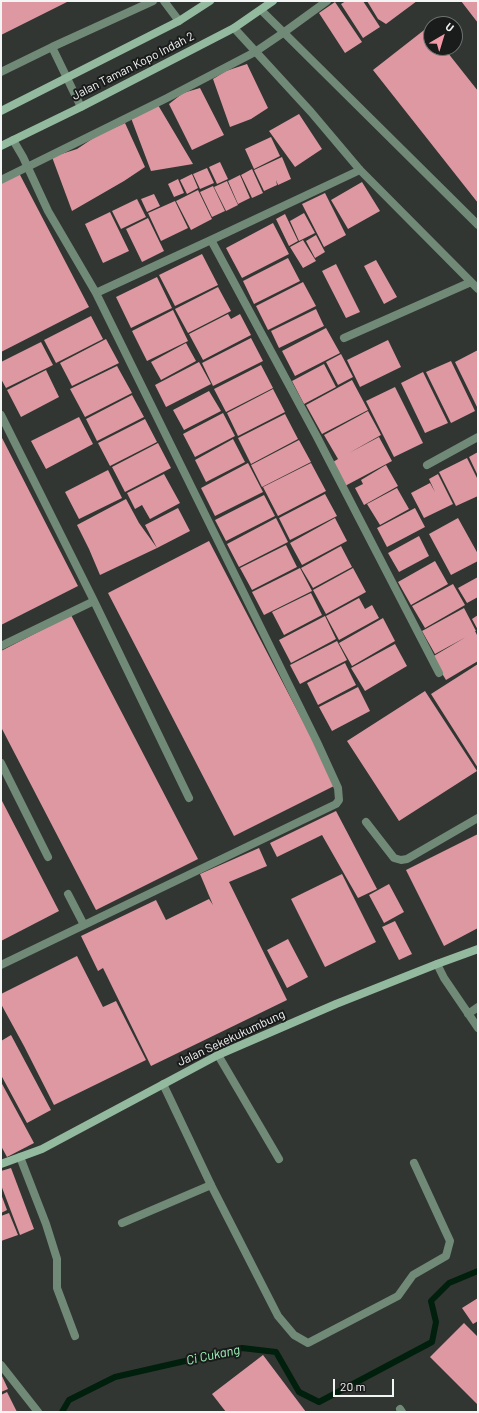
<!DOCTYPE html>
<html>
<head>
<meta charset="utf-8">
<style>
  body { margin:0 }
  #map { position:relative; width:479px; height:1413px; overflow:hidden; background:#313632; font-family:Barlow,sans-serif }
  canvas { display:block }
  .frame { position:absolute; inset:0; border:2px solid #f2f5f3; pointer-events:none }
  .north { position:absolute; left:423px; top:16px; width:40px; height:40px; box-sizing:border-box; background:#1a1c1b; border:1px solid #707371; border-radius:50%; rotate:38deg; font-size:11px; font-weight:700; line-height:16px; text-align:center; color:#f2f5f3 }
  .north::after { content:''; display:block; margin:auto; width:14px; height:18px; background:#f39aa9; clip-path:polygon(50% 0,100% 100%,50% 72%,0 100%) }
  .scale { position:absolute; left:333px; top:1379px; width:61px; height:18px; box-sizing:border-box; border:2px solid #f2f5f3; border-top:0; padding-left:5px; font-size:12px; line-height:14px; white-space:nowrap; color:#f2f5f3; -webkit-text-stroke:3px #1a1c1b; paint-order:stroke }
</style>
</head>
<body>
<div id="map">
<canvas width="479" height="1413"></canvas>
<div class="frame"></div>
<div class="north">U</div>
<div class="scale">20 m</div>
</div>
<script>
const ctx = document.querySelector('canvas').getContext('2d');
ctx.lineJoin = 'round';
const toPath = rows => new Path2D(rows.map(r => 'M' + r).join(''));
function trace(path, color, width, dash) { ctx.strokeStyle = color; ctx.lineWidth = width; ctx.lineCap = dash ? 'butt' : 'round'; ctx.setLineDash(dash || []); ctx.stroke(path); }
function fill(path, color) { ctx.fillStyle = color; ctx.fill(path, 'evenodd'); }
function label(font, color, halo, rows, align = 'center') {
  ctx.font = font + ' Barlow,sans-serif'; ctx.lineWidth = 4; ctx.setLineDash([]); ctx.textBaseline = 'middle'; ctx.strokeStyle = halo; ctx.fillStyle = color; for (const [text, x, y, turn = 0] of rows) {
    ctx.save(); ctx.translate(x, y); ctx.rotate((+turn || 0) * Math.PI / 180); ctx.textAlign = isNaN(turn) ? turn : align; if (halo) ctx.strokeText(text, 0, 0); ctx.fillText(text, 0, 0); ctx.restore();
  }
}
trace(toPath([
  [62,1412,69,1400,115,1377,242,1348,276,1352,299,1392,319,1402,432,1342,436,1322,431,1301,449,1283,478,1271]
]), '#011f0d', 6);
fill(toPath([
  [1,1,69,1,1,35],
  [346,1,363,1,380,27,363,38,341,4],
  [367,1,417,1,386,24,378,19],
  [461,1,478,1,478,23],
  [335,2,362,42,345,53,319,13],
  [428,27,431,31,431,48,444,48,478,91,478,203,373,70],
  [247,64,268,108,251,119,230,127,213,79,226,71],
  [200,88,224,135,192,150,169,104,183,93],
  [158,105,193,164,151,171,131,118],
  [299,114,322,149,295,167,269,131],
  [125,123,145,167,124,181,72,211,52,157,77,149,98,135],
  [271,137,280,156,254,169,245,149],
  [282,157,291,179,278,185,276,180,277,185,264,191,254,170],
  [220,162,228,179,217,184,209,167],
  [207,168,214,183,200,189,193,174],
  [252,169,263,193,252,198,241,175],
  [19,173,89,307,1,352,1,181],
  [192,174,198,188,187,194,180,180],
  [240,175,250,198,238,204,228,181],
  [178,179,184,193,174,197,168,184],
  [227,181,238,205,226,211,214,187],
  [362,182,380,211,348,229,331,200],
  [213,186,225,211,212,217,200,192],
  [198,190,212,219,191,230,176,201],
  [325,193,346,235,324,247,302,204],
  [154,194,160,206,147,212,141,199],
  [137,199,146,217,121,229,112,211],
  [175,201,188,228,161,241,148,213],
  [110,212,129,251,103,263,85,224],
  [304,213,315,233,299,241,290,221],
  [285,214,298,241,289,246,276,219],
  [148,218,164,251,142,262,126,229],
  [273,223,289,254,242,278,226,248],
  [316,235,325,252,315,258,306,241],
  [303,240,316,261,303,268,290,247],
  [202,254,218,285,175,306,159,275],
  [288,258,300,281,254,304,243,281],
  [376,260,397,297,384,304,364,266],
  [336,264,360,312,346,318,322,271],
  [157,277,172,308,131,328,116,297],
  [303,282,316,306,268,330,256,306],
  [218,287,231,311,188,333,175,309],
  [316,309,324,326,279,348,271,331],
  [173,310,188,341,147,361,132,331],
  [228,314,231,319,240,314,251,335,203,360,189,334],
  [91,316,103,339,56,363,44,340],
  [326,328,340,353,295,376,282,351],
  [251,338,263,361,213,386,202,363],
  [106,339,119,363,72,386,60,363],
  [388,340,401,367,360,387,347,360],
  [41,342,53,365,6,388,1,379,1,362],
  [186,343,196,361,161,380,151,362],
  [478,350,478,409,455,362],
  [341,354,353,377,338,385,326,362],
  [451,361,475,411,451,423,426,372],
  [199,362,211,384,166,407,155,385],
  [324,364,336,387,304,404,292,381],
  [261,365,273,388,226,412,214,389],
  [117,366,132,393,85,417,70,389],
  [46,370,59,397,21,417,7,390],
  [423,372,448,423,425,433,401,383],
  [352,380,368,410,322,434,306,405],
  [395,387,423,443,394,457,366,401],
  [273,389,285,412,238,436,227,413],
  [209,391,221,411,184,430,173,410],
  [132,395,144,417,97,441,86,419],
  [368,411,381,435,349,453,379,437,392,461,345,486,333,462,338,459,324,435],
  [223,413,235,436,195,457,183,434],
  [285,414,298,439,251,464,238,438],
  [79,417,93,444,46,469,31,441],
  [145,419,157,442,110,466,98,443],
  [1,436,78,586,1,625],
  [233,439,245,462,206,482,195,460],
  [299,440,311,462,262,487,251,465],
  [158,443,171,468,125,492,112,467],
  [478,452,478,476,469,457],
  [467,458,478,480,478,496,456,506,439,472],
  [248,463,263,492,215,516,201,488],
  [311,463,326,491,278,516,263,487],
  [386,465,398,486,364,505,355,488,363,484,361,480],
  [108,470,122,498,79,519,65,492],
  [164,474,180,503,150,519,142,505,135,509,127,493],
  [438,474,453,504,424,518,411,493,430,483,435,492,429,479],
  [397,488,409,509,380,525,367,504],
  [325,494,337,516,290,540,279,518],
  [264,495,275,516,226,541,215,520],
  [126,499,139,523,157,548,100,575,89,549,77,525],
  [178,508,190,531,157,548,145,525],
  [415,508,425,527,387,547,377,528],
  [276,518,288,542,239,567,227,544],
  [335,518,347,541,302,565,290,543],
  [458,518,478,554,478,561,451,575,429,534],
  [419,536,429,556,399,572,388,553],
  [209,541,336,785,234,836,108,593],
  [286,545,297,567,252,590,240,568],
  [341,546,352,567,313,588,301,568],
  [435,561,448,584,411,605,398,582],
  [300,568,312,591,264,615,252,592],
  [353,568,366,592,326,614,313,590],
  [478,577,478,597,467,603,458,588],
  [453,584,465,605,425,628,412,606],
  [311,593,322,615,284,635,272,612],
  [359,598,365,609,372,605,379,618,339,640,326,616],
  [464,608,476,631,475,631,478,637,478,661,446,680,432,657,466,637,435,654,422,631],
  [71,615,198,859,96,910,1,727,1,651],
  [478,615,478,630,472,619],
  [325,616,336,639,291,663,279,640],
  [383,618,395,641,352,666,339,643],
  [337,641,347,660,300,684,290,665],
  [395,644,407,666,365,691,351,668],
  [345,663,356,685,318,705,307,683],
  [478,664,478,768,431,694],
  [358,687,370,711,332,731,319,707],
  [425,691,477,771,399,821,347,741],
  [1,799,59,911,1,941],
  [336,811,377,889,358,898,322,835,277,857,270,843],
  [478,834,478,928,444,946,406,870],
  [259,848,267,866,229,882,287,1000,151,1066,103,968,98,971,81,936,156,900,166,920,209,899,213,905,200,874],
  [342,874,376,942,325,967,291,899],
  [389,884,404,912,384,923,369,895],
  [395,921,412,954,399,960,382,927],
  [288,939,308,977,287,988,267,950],
  [77,956,103,1007,116,1001,146,1060,54,1105,24,1046,1,1004,1,994],
  [11,1035,51,1110,27,1123,1,1075,1,1041],
  [1,1082,34,1143,7,1157,1,1146],
  [11,1168,34,1229,20,1235,1,1185,1,1171],
  [1,1194,7,1210,1,1213],
  [9,1213,18,1235,1,1241,1,1216],
  [478,1298,478,1321,473,1324,462,1308],
  [464,1323,478,1337,478,1405,430,1357],
  [263,1355,306,1412,226,1412,212,1394],
  [1,1374,8,1389,1,1392],
  [7,1392,17,1412,1,1412,1,1395]
]), '#dd98a2');
trace(toPath([
  [261,10,478,225],
  [1,180,167,98,255,52,283,33],
  [366,822,394,858,401,860,407,859,478,818],
  [437,964,444,978,478,1028],
  [468,1014,478,1007],
  [218,1055,279,1159],
  [122,1223,211,1185],
  [400,1409,402,1412]
]), '#718a78', 8);
trace(toPath([
  [164,1,179,21],
  [234,28,311,112,360,170,478,289],
  [283,33,327,1],
  [52,47,81,107],
  [1,72,52,47,153,1],
  [211,240,316,435,439,673],
  [96,293,211,240,360,170],
  [344,338,471,282],
  [1,415,94,601,189,798],
  [427,465,478,437],
  [1,646,94,601],
  [1,763,48,857],
  [68,894,84,925],
  [1,965,336,804,339,800,338,788,317,742,96,293,48,211,23,157,13,140],
  [163,1084,211,1185,278,1316,294,1335,308,1343,398,1296,413,1275,446,1256,450,1241,414,1163],
  [20,1157,46,1224,57,1259,57,1288,75,1336],
  [1,1365,38,1412]
]), '#718a78', 8);
trace(toPath([
  [1,111,179,21,210,1],
  [1,146,81,107,234,28,273,1],
  [1,1164,42,1149,218,1055,336,1004,437,964,478,949]
]), '#93ba9e', 8);
label('12px', '#f2f5f3', '#1a1c1b', [
  ["Jalan Taman Kopo Indah 2",133,66,-27],
  ["Jalan Sekekukumbung",231,1038,-25]
]);
label('italic 13px', '#a1f6bd', '#1a1c1b', [
  ["Ci Cukang",213,1355,-12]
]);
</script>
</body>
</html>
